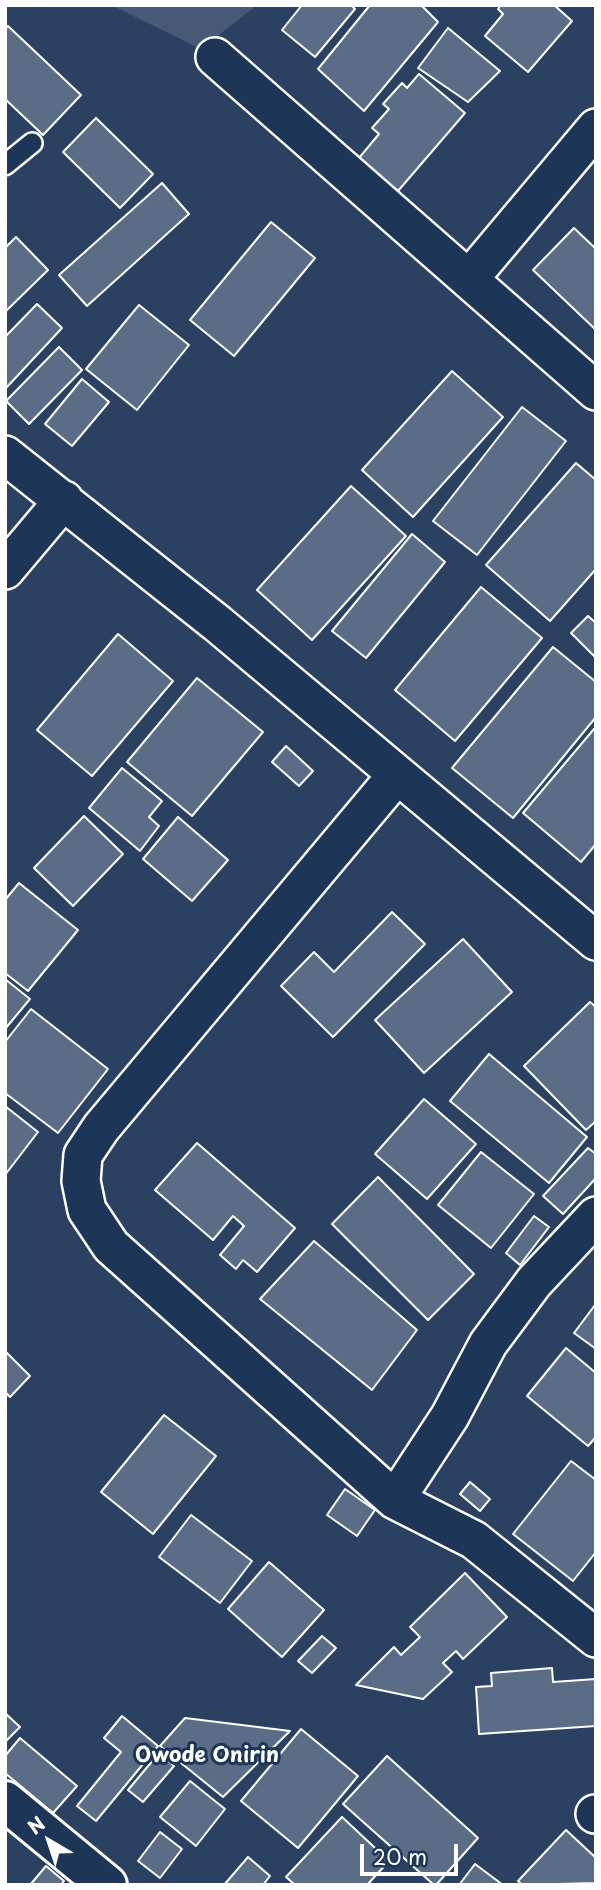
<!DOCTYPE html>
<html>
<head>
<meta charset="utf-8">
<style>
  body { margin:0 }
  #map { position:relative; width:601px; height:1890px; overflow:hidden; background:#2a4161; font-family:"Playpen Sans",sans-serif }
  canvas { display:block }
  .frame { position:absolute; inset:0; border:7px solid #fff; pointer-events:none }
  .north { position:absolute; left:14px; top:1806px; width:70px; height:70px; -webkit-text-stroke:5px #1d3557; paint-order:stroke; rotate:321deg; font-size:19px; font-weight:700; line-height:28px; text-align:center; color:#fff }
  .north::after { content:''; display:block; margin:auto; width:24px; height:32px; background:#fff; clip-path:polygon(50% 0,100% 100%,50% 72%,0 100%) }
  .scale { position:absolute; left:360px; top:1844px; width:98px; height:32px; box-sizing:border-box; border:4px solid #fff; border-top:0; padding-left:9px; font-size:21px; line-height:24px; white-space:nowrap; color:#fff; -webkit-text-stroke:5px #1d3557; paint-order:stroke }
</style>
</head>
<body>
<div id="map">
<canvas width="601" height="1890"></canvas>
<div class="frame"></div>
<div class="north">N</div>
<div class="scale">20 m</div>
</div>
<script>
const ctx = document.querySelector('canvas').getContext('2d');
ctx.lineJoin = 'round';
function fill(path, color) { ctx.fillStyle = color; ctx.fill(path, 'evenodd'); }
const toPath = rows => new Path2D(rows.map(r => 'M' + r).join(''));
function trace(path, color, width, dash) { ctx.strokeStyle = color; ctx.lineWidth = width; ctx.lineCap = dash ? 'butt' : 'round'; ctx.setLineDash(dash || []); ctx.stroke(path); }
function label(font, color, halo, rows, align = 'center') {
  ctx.font = font + ' "Playpen Sans",sans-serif'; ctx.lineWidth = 6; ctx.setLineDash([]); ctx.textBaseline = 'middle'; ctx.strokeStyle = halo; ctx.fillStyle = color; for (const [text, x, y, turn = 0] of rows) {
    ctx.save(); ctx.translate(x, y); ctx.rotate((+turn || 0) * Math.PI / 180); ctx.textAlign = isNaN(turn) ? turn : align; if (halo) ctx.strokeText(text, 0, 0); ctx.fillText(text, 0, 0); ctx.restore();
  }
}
fill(toPath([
  [111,5,257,5,201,49]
]), '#465975');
const building = toPath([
  [302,5,351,5,355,9,315,57,282,30,302,5],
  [370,5,421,5,438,22,364,111,318,69,370,5],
  [501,5,554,5,572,21,528,72,485,36,503,14,498,9,501,5],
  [8,26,81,95,43,135,5,99,5,29,8,26],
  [448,28,500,71,468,102,418,68,448,28],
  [419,74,465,113,398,191,359,158,379,134,372,128,389,109,383,104,402,83,407,88,419,74],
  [96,118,153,174,120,208,63,152,96,118],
  [162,183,189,214,87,306,59,275,162,183],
  [271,222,315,258,234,356,190,320,271,222],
  [574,228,596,249,596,330,533,270,574,228],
  [16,237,48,270,5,312,5,248,16,237],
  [37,304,62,328,7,387,5,385,5,337,37,304],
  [139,305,189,345,137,410,86,369,139,305],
  [59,347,82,370,29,424,6,401,59,347],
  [452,371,503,417,413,517,362,470,452,371],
  [82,379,109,402,72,446,45,424,82,379],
  [522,407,566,441,477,555,433,521,522,407],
  [576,463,596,480,596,569,550,621,486,565,576,463],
  [351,486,406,536,312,640,257,590,351,486],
  [412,534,445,562,366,658,332,631,412,534],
  [481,587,542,638,455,741,395,690,481,587],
  [588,616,596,623,596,658,571,633,588,616],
  [118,634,173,681,92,776,37,730,118,634],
  [553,647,596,682,596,717,513,818,452,768,553,647],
  [197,678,263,732,192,816,127,762,197,678],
  [594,729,596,731,596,844,581,862,523,813,594,729],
  [286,746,313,771,299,786,272,762,286,746],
  [122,768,162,801,149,817,159,826,140,851,89,808,122,768],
  [84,816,123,854,73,906,34,868,84,816],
  [178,817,228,860,192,901,143,859,178,817],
  [19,883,78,930,28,991,5,973,5,900,19,883],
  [392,912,425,944,333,1037,281,986,314,952,334,972,392,912],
  [463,939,512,992,424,1073,375,1020,463,939],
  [5,979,30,999,5,1029,5,979],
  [590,1002,596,1007,596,1121,586,1130,524,1066,590,1002],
  [31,1009,108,1069,58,1133,5,1093,5,1042,31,1009],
  [489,1054,587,1137,549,1183,450,1101,489,1054],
  [424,1099,476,1144,427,1199,375,1154,424,1099],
  [5,1106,38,1132,5,1175,5,1106],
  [197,1143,295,1228,257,1272,243,1260,236,1269,220,1255,244,1226,233,1216,213,1240,155,1190,197,1143],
  [588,1148,596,1154,596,1178,563,1214,543,1196,588,1148],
  [481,1152,534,1194,491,1248,438,1205,481,1152],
  [378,1177,474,1274,428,1320,332,1224,378,1177],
  [534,1216,549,1227,520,1265,506,1253,534,1216],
  [314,1241,417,1330,372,1390,260,1299,314,1241],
  [595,1305,596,1306,596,1349,574,1333,595,1305],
  [566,1348,596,1373,596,1437,588,1446,527,1396,566,1348],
  [5,1351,30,1376,10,1397,5,1392,5,1351],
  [164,1415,216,1456,153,1534,101,1492,164,1415],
  [571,1461,596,1480,596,1552,573,1581,513,1534,571,1461],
  [470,1482,490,1499,480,1511,460,1494,470,1482],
  [345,1489,375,1510,357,1536,327,1515,345,1489],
  [191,1515,252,1561,220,1603,159,1557,191,1515],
  [269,1562,324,1610,282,1657,228,1609,269,1562],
  [465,1573,507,1617,463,1659,456,1651,443,1663,452,1672,423,1699,356,1685,394,1647,401,1655,420,1637,410,1627,465,1573],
  [322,1636,336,1648,312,1673,298,1661,322,1636],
  [552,1668,553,1682,596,1679,596,1726,479,1734,476,1687,492,1686,491,1673,552,1668],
  [5,1713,20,1727,5,1742,5,1713],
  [122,1716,158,1746,96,1821,77,1806,121,1752,104,1738,122,1716],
  [185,1718,290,1731,223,1797,160,1746,185,1718],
  [301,1729,358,1776,298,1848,241,1801,301,1729],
  [20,1738,77,1786,53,1813,5,1773,5,1756,20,1738],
  [159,1753,174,1766,143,1802,128,1790,159,1753],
  [387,1756,478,1838,436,1885,434,1885,343,1804,387,1756],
  [190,1781,225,1809,196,1846,160,1817,190,1781],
  [342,1817,389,1861,367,1885,295,1885,286,1877,342,1817],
  [566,1830,596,1858,596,1883,522,1885,518,1881,566,1830],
  [160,1832,182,1849,160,1878,138,1861,160,1832],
  [248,1857,270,1876,263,1885,224,1885,248,1857],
  [475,1864,503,1885,459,1885,475,1864],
  [46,1866,64,1881,61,1885,30,1885,46,1866]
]);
fill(building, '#5b6c86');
trace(building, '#fff', 2);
const service = toPath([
  [5,165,32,143]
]);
const minor = toPath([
  [215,57,596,391],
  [469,279,596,128],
  [5,455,218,624,596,941],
  [5,570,64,500],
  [397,775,101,1128,83,1155,81,1181,87,1210,111,1246,395,1500,474,1540,596,1638],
  [395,1500,450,1416,488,1344,534,1282,596,1216],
  [595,1814,596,1814]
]);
const tertiary = toPath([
  [5,1801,107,1885]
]);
trace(service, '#fff', 24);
trace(minor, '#fff', 42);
trace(tertiary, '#fff', 44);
trace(service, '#1d3557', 19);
trace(minor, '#1d3557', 37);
trace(tertiary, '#1d3557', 38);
label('bold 21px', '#fff', '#1d3557', [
  ["Owode Onirin",207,1756]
]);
</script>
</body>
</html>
